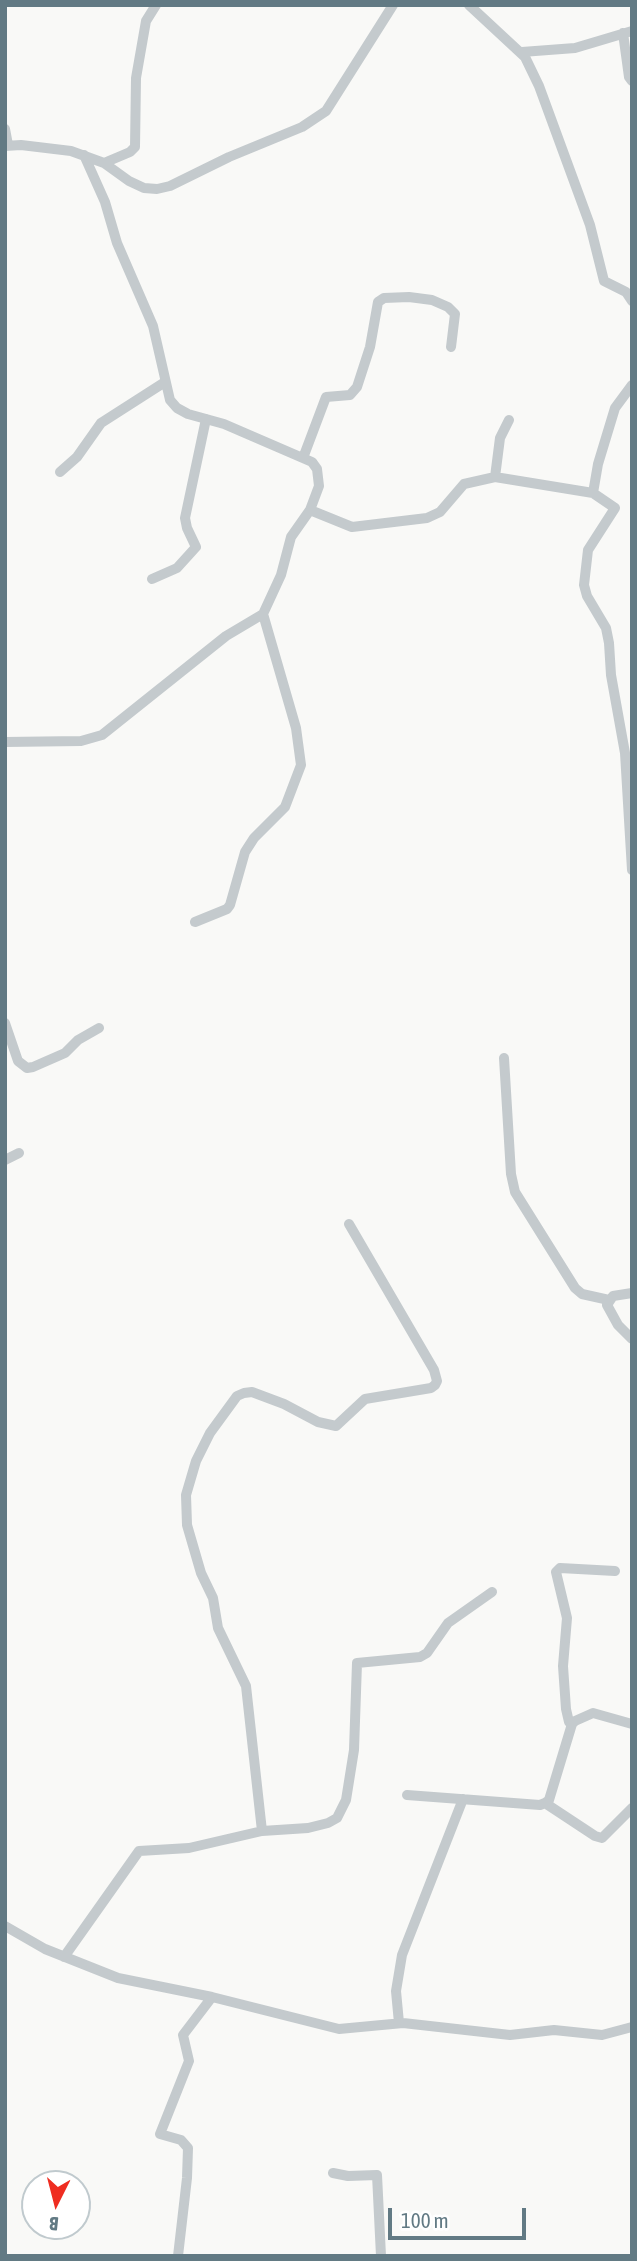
<!DOCTYPE html>
<html>
<head>
<meta charset="utf-8">
<style>
  body { margin:0 }
  #map { position:relative; width:637px; height:2261px; overflow:hidden; background:#f9f9f7; font-family:"Asap Condensed",sans-serif }
  canvas { display:block }
  .frame { position:absolute; inset:0; border:7px solid #627a84; pointer-events:none }
  .north { position:absolute; left:21px; top:2170px; width:70px; height:70px; box-sizing:border-box; background:#fff; border:2px solid #c0cace; border-radius:50%; rotate:186deg; font-size:19px; font-weight:700; line-height:28px; text-align:center; color:#627a84 }
  .north::after { content:''; display:block; margin:auto; width:24px; height:32px; background:#ef2d21; clip-path:polygon(50% 0,100% 100%,50% 72%,0 100%) }
  .scale { position:absolute; left:388px; top:2208px; width:138px; height:32px; box-sizing:border-box; border:4px solid #627a84; border-top:0; padding-left:9px; font-size:21px; line-height:24px; white-space:nowrap; color:#627a84; -webkit-text-stroke:5px #fff; paint-order:stroke }
</style>
</head>
<body>
<div id="map">
<canvas width="637" height="2261"></canvas>
<div class="frame"></div>
<div class="north">B</div>
<div class="scale">100 m</div>
</div>
<script>
const ctx = document.querySelector('canvas').getContext('2d');
ctx.lineJoin = 'round';
const toPath = rows => new Path2D(rows.map(r => 'M' + r).join(''));
function trace(path, color, width, dash) { ctx.strokeStyle = color; ctx.lineWidth = width; ctx.lineCap = dash ? 'butt' : 'round'; ctx.setLineDash(dash || []); ctx.stroke(path); }
trace(toPath([
  [469,5,525,57,539,86,590,225,604,281,626,292,632,301],
  [623,33,629,77,632,81],
  [522,52,575,48,632,31],
  [5,129,8,145],
  [5,146,21,145,71,151,104,163,129,181,144,188,157,189,170,186,229,157,302,127,326,111,393,5],
  [104,163,130,152,135,147,136,78,146,21,156,5],
  [303,458,326,397,350,395,357,387,370,347,378,302,384,298,409,297,432,300,448,307,455,314,451,347],
  [60,472,77,457,101,423,165,382],
  [495,477,500,438,509,420],
  [593,493,598,464,615,408,632,385],
  [310,510,352,527,427,518,440,512,464,484,495,477,593,493,615,508,588,550,584,585,587,596,606,628,609,643,611,675,625,753,632,870],
  [152,579,177,568,196,547,187,528,185,518,206,419],
  [5,742,81,741,102,735,226,636,263,614,281,575,291,537,310,510,319,486,317,469,312,462,224,424,188,414,177,408,170,400,153,326,117,243,105,202,84,155],
  [195,922,227,909,230,905,245,852,254,838,285,807,301,765,296,728,263,614],
  [5,1023,18,1061,27,1068,33,1067,65,1053,78,1040,99,1028],
  [504,1058,511,1174,515,1192,575,1288,582,1294,609,1300],
  [5,1160,19,1153],
  [632,1293,613,1296,607,1305,618,1325,632,1339],
  [572,1724,569,1722,566,1709,563,1666,567,1618,556,1572,560,1568,615,1571],
  [407,1795,540,1805,545,1803,549,1800,572,1724,575,1721,593,1713,632,1724],
  [545,1803,595,1836,602,1838,632,1808],
  [262,1831,246,1686,218,1628,213,1598,201,1573,187,1525,186,1495,196,1461,210,1433,237,1396,244,1393,252,1392,284,1404,318,1422,336,1426,365,1399,431,1388,435,1385,437,1381,434,1370,349,1224],
  [5,1926,45,1949,118,1978,212,1997,339,2029,403,2023,510,2035,554,2030,602,2035,632,2027],
  [64,1957,139,1851,189,1848,262,1831,308,1828,328,1823,337,1818,346,1800,354,1750,357,1663,420,1657,427,1653,448,1623,492,1592],
  [399,2023,396,1991,402,1955,463,1799],
  [333,2173,348,2176,377,2175,381,2256],
  [178,2256,187,2178,188,2148,181,2140,160,2134,189,2061,183,2035,212,1997]
]), '#c4cacd', 10);
</script>
</body>
</html>
